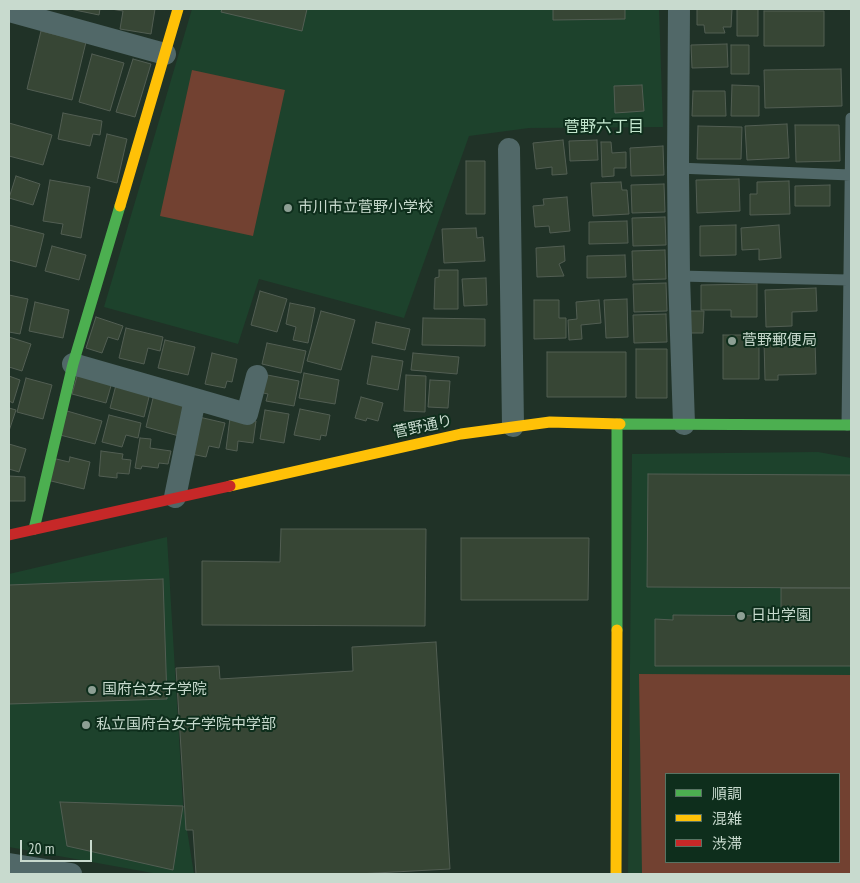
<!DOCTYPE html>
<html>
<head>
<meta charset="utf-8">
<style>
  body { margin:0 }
  #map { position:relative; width:860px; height:883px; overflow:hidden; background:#203227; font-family:"PT Sans Narrow","Noto Sans JP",sans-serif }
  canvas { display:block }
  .frame { position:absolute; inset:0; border:10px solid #c8dace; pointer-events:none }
  .legend { position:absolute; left:665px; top:773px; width:175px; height:90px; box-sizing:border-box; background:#0e2e1c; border:1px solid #587363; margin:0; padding:6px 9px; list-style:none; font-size:15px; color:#c8dace }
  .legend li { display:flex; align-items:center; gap:10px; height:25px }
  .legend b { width:25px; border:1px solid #587363 }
  .scale { position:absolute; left:20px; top:840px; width:72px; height:22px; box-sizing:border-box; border:2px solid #c8dace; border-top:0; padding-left:6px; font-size:15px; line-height:18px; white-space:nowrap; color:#c8dace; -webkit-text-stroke:4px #0e2e1c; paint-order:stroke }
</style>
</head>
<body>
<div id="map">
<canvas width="860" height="883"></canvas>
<div class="frame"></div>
<ul class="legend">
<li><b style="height:6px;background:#4caf50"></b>順調</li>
<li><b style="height:6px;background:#ffc107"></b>混雑</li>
<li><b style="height:6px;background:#c62828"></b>渋滞</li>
</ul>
<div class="scale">20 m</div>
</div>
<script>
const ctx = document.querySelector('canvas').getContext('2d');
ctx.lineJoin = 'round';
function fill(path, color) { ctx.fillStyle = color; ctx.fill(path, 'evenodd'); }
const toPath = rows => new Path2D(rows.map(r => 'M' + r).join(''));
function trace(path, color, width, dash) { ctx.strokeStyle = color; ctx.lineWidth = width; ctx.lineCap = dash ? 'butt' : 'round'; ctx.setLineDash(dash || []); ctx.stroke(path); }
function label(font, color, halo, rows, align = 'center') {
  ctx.font = font + ' "PT Sans Narrow","Noto Sans JP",sans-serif'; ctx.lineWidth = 4; ctx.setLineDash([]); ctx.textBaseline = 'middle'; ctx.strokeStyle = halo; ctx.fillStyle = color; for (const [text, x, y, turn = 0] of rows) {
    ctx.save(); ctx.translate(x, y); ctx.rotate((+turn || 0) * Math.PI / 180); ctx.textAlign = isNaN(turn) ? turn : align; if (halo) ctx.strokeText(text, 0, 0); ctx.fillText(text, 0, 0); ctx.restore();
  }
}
fill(toPath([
  [192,9,659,9,663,127,529,128,469,136,404,318,259,279,238,344,104,307],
  [818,452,851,458,851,874,628,874,632,454],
  [666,774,839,774,839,862,666,862],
  [167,537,183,805,194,874,158,874,9,847,9,574]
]), '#1d422c');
fill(toPath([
  [192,70,285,90,253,236,160,216],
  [639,674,851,675,851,874,642,874],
  [666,774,839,774,839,862,666,862]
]), '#724131');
const building = toPath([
  [70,9,100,9,99,15,70,9],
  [111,9,155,9,151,34,120,29,123,11,111,9],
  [222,9,307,9,302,31,221,12,222,9],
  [553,9,625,9,625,19,553,20,553,9],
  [697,9,732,9,731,27,723,27,725,33,705,33,704,25,697,25,697,9],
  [737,9,758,9,758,36,737,36,737,9],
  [764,11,824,11,824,46,764,46,764,11],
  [41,31,86,42,72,100,27,89,41,31],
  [727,44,728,67,692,68,691,45,727,44],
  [731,45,749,45,749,74,731,74,731,45],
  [92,54,124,63,110,111,79,102,92,54],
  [133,59,151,64,135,117,116,112,133,59],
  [841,69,842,106,765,108,764,70,841,69],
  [642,85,644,111,615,113,614,86,642,85],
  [732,85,759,86,759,116,731,116,732,85],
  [693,91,725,91,726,116,692,116,693,91],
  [63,113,102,121,100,135,93,134,90,146,58,139,63,113],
  [9,123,52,135,43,165,9,156,9,123],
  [787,124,789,158,747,160,745,126,787,124],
  [795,125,839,125,840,161,796,162,795,125],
  [698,126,742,127,741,159,697,159,698,126],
  [107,134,127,139,117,183,97,178,107,134],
  [563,140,567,174,552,175,552,167,536,169,533,143,563,140],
  [597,140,598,160,570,161,569,141,597,140],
  [601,142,611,142,612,153,626,152,626,168,614,168,614,176,602,177,601,142],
  [663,146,664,175,631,176,630,148,663,146],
  [466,161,485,161,485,214,466,214,466,161],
  [16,176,40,184,33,205,9,198,16,176],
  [739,179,740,211,697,213,696,180,739,179],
  [50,180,90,187,81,238,61,234,63,224,43,221,50,180],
  [789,181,790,214,750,215,750,194,757,194,757,182,789,181],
  [621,182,622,190,627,190,629,214,593,216,591,183,621,182],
  [664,184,665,212,632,213,631,185,664,184],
  [830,185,830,206,795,206,795,186,830,185],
  [567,197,570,231,550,233,549,226,535,227,533,206,544,205,543,199,567,197],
  [665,217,666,245,633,246,632,218,665,217],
  [627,221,628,243,589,244,589,222,627,221],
  [9,225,44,234,36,267,9,260,9,225],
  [736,225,736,255,700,256,700,226,736,225],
  [779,225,781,258,759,260,759,249,742,250,741,228,779,225],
  [476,228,477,238,483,237,485,261,444,263,442,229,476,228],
  [52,246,86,255,79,280,45,271,52,246],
  [564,246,565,261,559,264,564,276,537,277,536,248,564,246],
  [665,250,666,279,633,280,632,251,665,250],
  [625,255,626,277,587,278,587,256,625,255],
  [439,270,458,270,458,309,434,309,435,278,439,277,439,270],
  [486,278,487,305,464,306,462,279,486,278],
  [666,283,667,311,634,312,633,284,666,283],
  [757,284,757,317,731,317,731,310,701,310,701,285,757,284],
  [816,288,817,311,792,312,792,326,766,327,765,290,816,288],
  [260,291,287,299,277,332,251,325,260,291],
  [9,295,28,299,20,334,9,332,9,295],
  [627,299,628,337,606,338,604,300,627,299],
  [534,300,559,300,559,318,566,318,566,338,534,339,534,300],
  [599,300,601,323,581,325,582,339,569,340,568,320,577,319,576,302,599,300],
  [35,302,69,310,63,338,29,331,35,302],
  [290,303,315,308,308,343,293,340,296,327,286,324,290,303],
  [321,311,355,320,341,370,307,361,321,311],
  [685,311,704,311,703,333,685,333,685,311],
  [666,314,667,342,634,343,633,315,666,314],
  [96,317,123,326,118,340,108,337,102,353,86,348,96,317],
  [423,318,485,319,485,346,422,345,423,318],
  [376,322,410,329,405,350,372,343,376,322],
  [126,328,163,337,160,351,148,348,144,364,119,358,126,328],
  [723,335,759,335,759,379,723,379,723,335],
  [9,337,31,344,22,371,9,367,9,337],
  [165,340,195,347,188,375,158,368,165,340],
  [764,341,815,341,816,374,778,375,778,380,765,380,764,341],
  [267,343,306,351,301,373,262,364,267,343],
  [636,349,667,349,667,398,636,398,636,349],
  [547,352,626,352,626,397,547,397,547,352],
  [212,353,237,359,232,382,227,381,225,388,205,384,212,353],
  [413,353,459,357,457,374,411,370,413,353],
  [372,356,403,361,398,390,367,384,372,356],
  [304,373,339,380,335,404,299,398,304,373],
  [262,374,299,381,294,406,266,401,268,394,259,392,262,374],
  [406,375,426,376,425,412,404,411,406,375],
  [9,376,20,380,13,403,9,401,9,376],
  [77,376,113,379,106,403,72,394,77,376],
  [26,378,52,385,43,419,17,412,26,378],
  [430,380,450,381,448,408,428,407,430,380],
  [116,385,150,393,144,417,110,408,116,385],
  [154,394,187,408,179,436,146,427,154,394],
  [361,397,383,403,378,421,367,418,366,421,355,418,361,397],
  [9,408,16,410,9,431,9,408],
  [300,409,330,415,326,436,321,435,320,440,294,435,300,409],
  [265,410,289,414,284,443,260,439,265,410],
  [67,411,102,421,95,444,60,435,67,411],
  [109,415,141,423,138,438,126,435,122,447,102,442,109,415],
  [199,417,225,423,219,448,209,446,206,457,191,454,199,417],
  [230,418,256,421,253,443,238,441,237,451,226,449,230,418],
  [140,438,151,439,150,448,171,451,168,464,159,463,158,468,142,466,141,469,135,468,140,438],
  [9,444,26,449,19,472,9,469,9,444],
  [101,451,123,454,122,459,131,460,129,474,117,473,117,478,99,476,101,451],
  [70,457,90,462,84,489,47,480,52,458,69,462,70,457],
  [648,474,851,475,851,588,647,587,648,474],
  [9,476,25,477,25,501,9,501,9,476],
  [281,529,426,529,425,626,202,625,202,561,280,562,281,529],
  [461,538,589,538,588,600,461,600,461,538],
  [163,579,167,699,9,704,9,585,163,579],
  [781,588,851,588,851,666,655,666,655,619,673,620,673,615,781,616,781,588],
  [436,642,450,869,357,874,196,874,193,830,186,830,176,668,219,666,220,679,353,671,352,647,436,642],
  [60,802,183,806,173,870,67,846,60,802]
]);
fill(building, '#374635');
trace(building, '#525e53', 1);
trace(toPath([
  [678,168,850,175],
  [679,276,848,280],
  [847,425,851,118]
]), '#516868', 11);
trace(toPath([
  [679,9,678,168,679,276,684,424],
  [9,11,165,54],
  [509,149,513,426],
  [73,364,195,399,175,497],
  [195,399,247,414,257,376],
  [9,864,71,874]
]), '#516868', 22);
trace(toPath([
  [620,424,851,425],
  [34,529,73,364,120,206],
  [617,630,617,424]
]), '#4caf50', 11);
trace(toPath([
  [120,206,178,9],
  [230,486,461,434,550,422,620,424],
  [616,874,617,630]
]), '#ffc107', 11);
trace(toPath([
  [9,535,230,486]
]), '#c62828', 11);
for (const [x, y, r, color] of [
  [288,208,5,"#8d9f94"],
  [732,341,5,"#8d9f94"],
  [741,616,5,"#8d9f94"],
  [92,690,5,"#8d9f94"],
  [86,725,5,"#8d9f94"]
]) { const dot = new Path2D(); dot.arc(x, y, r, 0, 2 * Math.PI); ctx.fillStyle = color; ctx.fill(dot); trace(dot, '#0e2e1c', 2); }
label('15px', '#c8dace', '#0e2e1c', [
  ["市川市立菅野小学校",298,208],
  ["菅野郵便局",742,341],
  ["日出学園",751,616],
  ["国府台女子学院",102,690],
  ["私立国府台女子学院中学部",96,725]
], 'left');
label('15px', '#c8dace', '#0e2e1c', [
  ["菅野通り",423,427,-12]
]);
label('16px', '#c2e6cd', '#0e2e1c', [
  ["菅野六丁目",604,127]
]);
</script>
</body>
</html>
